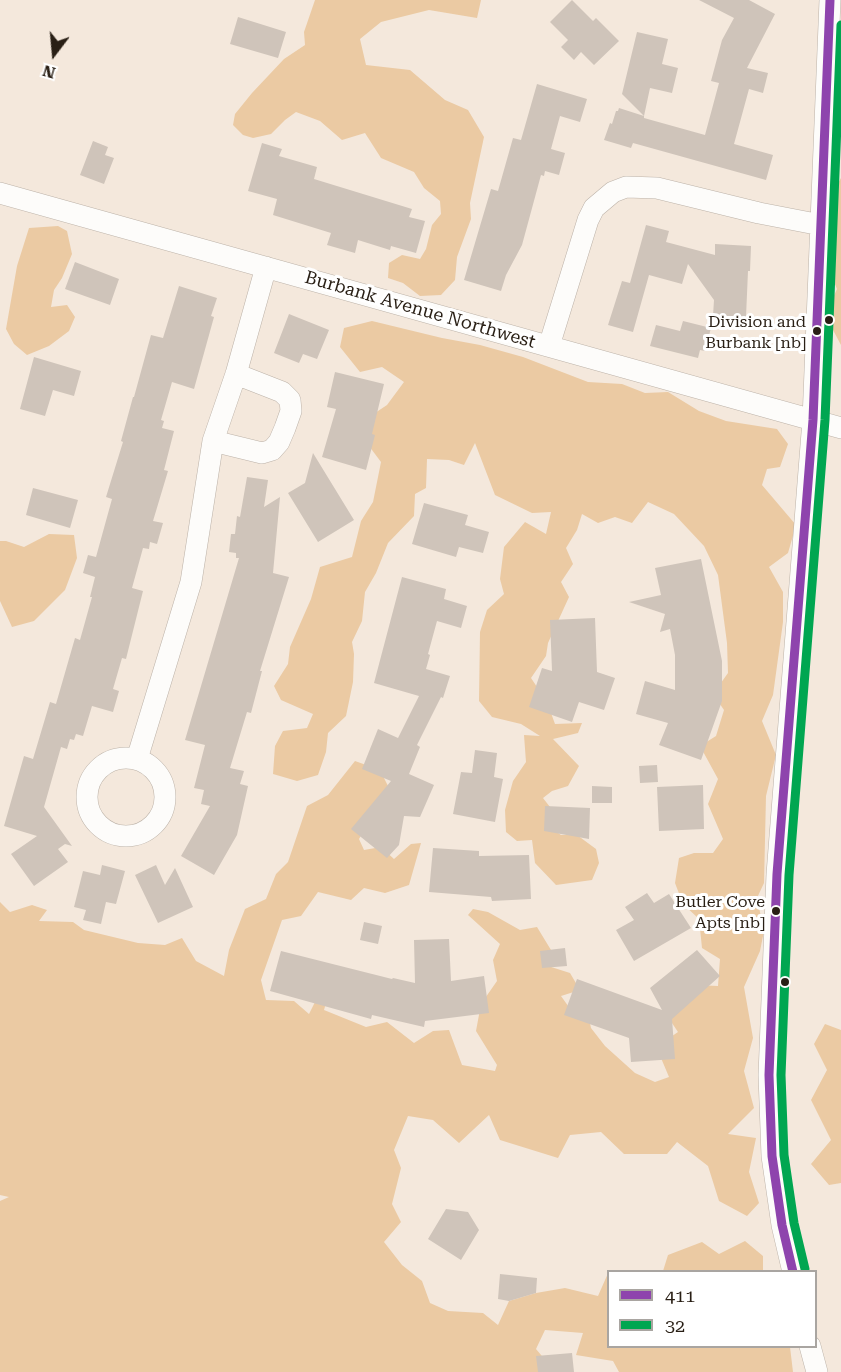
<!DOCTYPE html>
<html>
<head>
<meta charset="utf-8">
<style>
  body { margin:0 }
  #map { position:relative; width:841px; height:1372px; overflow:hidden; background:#f4e8dc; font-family:"Roboto Serif",serif }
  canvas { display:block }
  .legend { position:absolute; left:607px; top:1270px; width:210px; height:78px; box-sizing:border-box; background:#fff; border:2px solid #a9a5a1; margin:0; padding:8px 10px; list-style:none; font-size:18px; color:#291f15 }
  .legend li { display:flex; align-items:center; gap:12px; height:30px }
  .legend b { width:30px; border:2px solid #a9a5a1 }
  .north { position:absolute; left:24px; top:24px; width:60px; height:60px; -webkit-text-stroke:4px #fff; paint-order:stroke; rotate:196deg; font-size:16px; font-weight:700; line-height:24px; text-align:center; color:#291f15 }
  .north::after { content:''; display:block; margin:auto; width:21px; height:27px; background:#291f15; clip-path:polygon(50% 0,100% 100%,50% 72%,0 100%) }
</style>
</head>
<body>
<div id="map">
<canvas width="841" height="1372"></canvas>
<ul class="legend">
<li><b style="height:8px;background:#8e44ad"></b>411</li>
<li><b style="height:8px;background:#00a651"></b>32</li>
</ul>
<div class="north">N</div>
</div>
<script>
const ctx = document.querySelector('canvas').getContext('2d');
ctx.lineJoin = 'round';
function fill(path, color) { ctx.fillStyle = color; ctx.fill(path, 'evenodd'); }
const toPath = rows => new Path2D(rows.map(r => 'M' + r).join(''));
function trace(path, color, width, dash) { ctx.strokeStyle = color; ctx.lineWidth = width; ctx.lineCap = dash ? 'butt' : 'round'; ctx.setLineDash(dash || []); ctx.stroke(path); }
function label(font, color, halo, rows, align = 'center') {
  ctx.font = font + ' "Roboto Serif",serif'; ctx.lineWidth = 6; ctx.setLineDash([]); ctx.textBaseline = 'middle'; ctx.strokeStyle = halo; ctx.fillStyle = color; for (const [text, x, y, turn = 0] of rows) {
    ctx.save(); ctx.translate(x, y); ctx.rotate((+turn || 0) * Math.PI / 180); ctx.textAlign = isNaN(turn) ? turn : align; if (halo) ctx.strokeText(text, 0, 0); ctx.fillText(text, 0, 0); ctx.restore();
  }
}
fill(toPath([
  [315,0,481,0,477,18,429,10,381,22,360,39,366,65,410,70,445,100,468,110,484,137,470,203,471,219,457,257,455,280,441,295,420,296,403,283,388,278,389,263,402,255,420,259,426,249,432,225,441,214,440,201,424,188,414,172,381,158,365,133,342,140,320,121,296,112,285,120,271,134,253,138,243,135,233,125,235,114,252,93,284,59,305,45,304,32],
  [841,178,841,345,825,315,837,289,822,254,837,221,831,196],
  [58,226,67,231,72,254,62,278,54,290,51,307,67,305,75,317,69,331,49,346,27,355,14,344,6,329,17,266,29,228],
  [372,321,442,338,480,345,523,357,588,382,622,384,645,393,668,392,699,411,726,421,777,429,788,444,780,467,767,469,762,485,796,525,788,553,769,567,783,592,783,622,773,695,762,721,776,755,766,796,764,883,757,898,764,931,760,951,744,987,753,1038,744,1071,754,1108,728,1134,756,1138,749,1172,759,1203,747,1216,719,1201,708,1166,677,1142,667,1154,624,1154,601,1132,570,1135,558,1158,500,1140,489,1115,459,1143,433,1120,408,1116,394,1150,401,1168,392,1204,401,1222,384,1242,402,1265,422,1281,430,1303,448,1311,483,1313,498,1325,509,1301,536,1293,565,1288,598,1296,609,1271,608,1346,790,1347,793,1372,619,1372,613,1361,576,1355,583,1333,545,1330,536,1349,552,1368,551,1372,0,1372,0,1201,9,1197,0,1195,0,902,10,912,32,905,47,910,39,921,73,922,84,930,138,943,165,945,182,938,196,961,224,976,229,950,245,909,266,899,276,874,288,862,307,806,328,795,355,761,380,770,389,788,359,839,364,850,381,847,394,859,411,844,421,843,409,885,385,893,364,888,351,900,318,892,301,916,282,920,261,980,266,1000,294,1001,309,1014,323,986,330,989,324,1010,366,1027,387,1022,414,1043,433,1031,449,1030,462,1065,495,1071,497,1065,476,1031,481,1004,497,981,493,960,500,944,468,915,473,909,488,912,520,930,537,927,551,950,548,966,570,973,580,990,561,996,571,1010,588,1014,591,1028,605,1046,635,1073,655,1082,669,1077,661,1058,662,1043,678,1032,664,1011,696,985,718,986,720,959,702,948,699,919,683,904,675,883,679,858,694,853,713,853,723,839,708,804,718,779,700,746,716,736,724,710,713,694,728,673,727,643,718,575,704,546,674,514,648,502,632,523,615,517,598,523,582,514,577,530,566,548,573,564,561,582,569,597,548,643,546,656,531,678,547,702,555,724,582,723,578,733,553,739,579,766,568,786,552,791,543,798,560,820,554,830,561,835,577,835,596,849,599,863,592,880,556,885,535,863,532,840,517,841,506,832,505,810,513,781,526,762,524,735,540,736,521,724,492,717,479,701,480,632,487,610,504,594,500,579,504,547,525,522,546,534,551,512,532,513,495,495,475,443,464,465,449,460,427,459,426,488,415,494,414,516,388,543,376,573,365,592,362,621,352,642,354,654,353,682,346,716,328,733,326,752,318,775,297,781,273,774,275,746,283,731,307,728,313,714,281,700,274,686,288,664,290,647,311,599,320,567,352,557,361,521,373,502,381,462,363,438,369,417,387,405,404,382,382,367,360,372,340,347,344,328],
  [49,534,74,535,77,558,65,590,34,621,12,627,0,601,0,541,6,541,24,547],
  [825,1024,841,1030,841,1183,829,1185,811,1164,831,1140,811,1100,827,1070,814,1044],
  [745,1241,763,1256,763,1271,663,1271,668,1255,702,1242,719,1254]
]), '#ebcaa3');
fill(toPath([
  [572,0,593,21,596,18,619,41,594,65,581,52,574,60,561,47,568,40,550,22],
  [699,0,749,0,775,14,747,68,768,73,763,93,749,89,734,144,773,155,766,180,633,143,631,148,604,140,610,123,612,124,616,111,618,111,619,108,644,116,644,118,705,135,719,83,711,81,722,40,734,18],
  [238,17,286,32,278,58,230,44],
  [637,32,668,39,662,64,678,68,672,93,650,88,644,116,622,94],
  [537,84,587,99,580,122,560,116,551,149,565,153,559,175,545,171,544,176,541,175,522,245,506,275,501,291,464,280,491,189,498,191,513,138,521,140],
  [93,141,108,147,105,155,114,158,104,184,80,175],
  [262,143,282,149,279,156,317,167,314,179,412,209,409,217,425,221,416,253,391,246,390,250,358,240,355,253,327,245,331,233,273,215,277,199,248,191],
  [646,225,669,231,666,242,715,255,715,244,751,246,750,271,748,271,746,317,713,316,714,300,688,264,682,284,649,275,633,332,608,325,622,281,630,283],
  [75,262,119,279,110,305,65,289],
  [179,286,217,298,211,316,214,317,194,389,172,382,161,420,164,421,162,428,174,431,164,470,168,471,153,521,163,523,157,544,150,542,149,549,143,548,132,588,143,591,126,659,122,658,113,689,119,691,113,712,92,706,83,736,76,734,74,740,70,739,67,749,61,747,44,807,72,846,65,844,58,849,68,862,34,886,11,854,37,836,4,826,24,756,33,759,50,702,56,704,75,638,80,640,92,597,90,597,95,577,83,573,88,555,96,557,112,499,106,497,123,442,121,441,133,397,134,397,151,335,163,338],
  [289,314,329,330,317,359,303,354,299,363,274,353],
  [683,321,711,328,705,351,700,350,698,358,650,346,656,325,680,331],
  [34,357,81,371,74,396,53,390,45,416,20,409],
  [335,372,384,384,372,434,375,435,366,470,322,457,336,409,327,407],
  [313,453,354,520,318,542,288,493,305,483],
  [247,477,268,480,264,507,280,497,273,573,289,577,260,671,262,671,251,713,247,712,230,768,244,771,240,784,248,786,237,835,214,875,181,856,210,806,201,804,204,790,194,788,205,745,185,740,239,558,236,558,236,553,229,552,231,534,235,534,237,516,240,517],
  [33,488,78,500,70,528,26,515],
  [424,503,468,515,465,525,489,532,483,553,459,547,456,557,412,544],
  [701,559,722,661,722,701,701,760,659,745,668,723,636,714,645,681,675,690,675,655,670,629,660,632,665,614,629,602,661,595,655,568],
  [402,577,446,589,444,599,467,606,461,628,437,621,428,654,430,655,426,669,450,676,443,698,441,697,417,745,420,747,409,774,434,785,420,817,404,816,399,845,387,858,351,829,391,781,362,769,378,729,398,738,419,696,374,683],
  [595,618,597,672,615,678,604,710,579,702,572,722,529,707,542,668,552,671,550,620],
  [475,750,497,753,494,777,503,779,495,822,453,814,461,772,472,773],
  [657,765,658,782,640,783,639,766],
  [703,785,704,829,659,831,657,787],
  [592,786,612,787,612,803,592,803],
  [545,806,590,808,589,839,544,831],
  [433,848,479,851,479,856,529,855,531,899,492,901,491,897,429,892],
  [102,865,125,871,116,904,106,902,101,924,83,920,86,910,74,907,83,871,100,875],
  [156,865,165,885,175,868,193,907,158,923,135,875],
  [647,893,654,903,669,894,691,928,634,961,616,930,634,920,625,907],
  [364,922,382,926,378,944,360,940],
  [449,939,451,981,484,976,489,1013,425,1021,424,1027,372,1015,371,1019,270,991,281,951,392,979,393,978,415,983,414,940],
  [565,948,567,966,542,968,540,951],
  [697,950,720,976,672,1019,675,1059,631,1062,629,1038,564,1015,577,979,662,1010,650,988],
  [446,1209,468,1212,479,1230,461,1260,428,1239],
  [500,1274,537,1278,536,1293,509,1301,498,1299],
  [572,1353,574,1372,538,1372,536,1356]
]), '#cfc4ba');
const minor = toPath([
  [0,193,841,428],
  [549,346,588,220,594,208,613,192,626,187,657,188,759,213,821,225],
  [213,441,262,453,272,450,279,442,285,428,291,411,290,400,282,392,236,374],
  '87 797a39 39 0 1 1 78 0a39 39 0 1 1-78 0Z',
  [137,759,191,582,213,441,236,374,266,267],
  [793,1272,782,1225,772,1156,769,1075,777,874,813,420,830,0],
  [810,1346,817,1372]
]);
trace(minor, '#bcb2a8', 22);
trace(minor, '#fdfcfa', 21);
trace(toPath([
  [793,1272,782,1225,772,1156,769,1075,777,874,813,420,830,0]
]), '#8e44ad', 9);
trace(toPath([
  [805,1269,794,1223,784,1155,781,1075,789,875,825,420,841,25]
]), '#00a651', 9);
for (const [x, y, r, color] of [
  [829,320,5,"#291f15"],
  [817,331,5,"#291f15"],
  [776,911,5,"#291f15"],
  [785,982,5,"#291f15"]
]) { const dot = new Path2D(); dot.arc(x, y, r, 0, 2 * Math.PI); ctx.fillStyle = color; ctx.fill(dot); trace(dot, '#fff', 2); }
label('16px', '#291f15', '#fff', [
  ["Division and",806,322],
  ["Burbank [nb]",806,343],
  ["Butler Cove",765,902],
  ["Apts [nb]",765,923]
], 'right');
label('18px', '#291f15', '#fff', [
  ["Burbank Avenue Northwest",420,310,16]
]);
</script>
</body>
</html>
